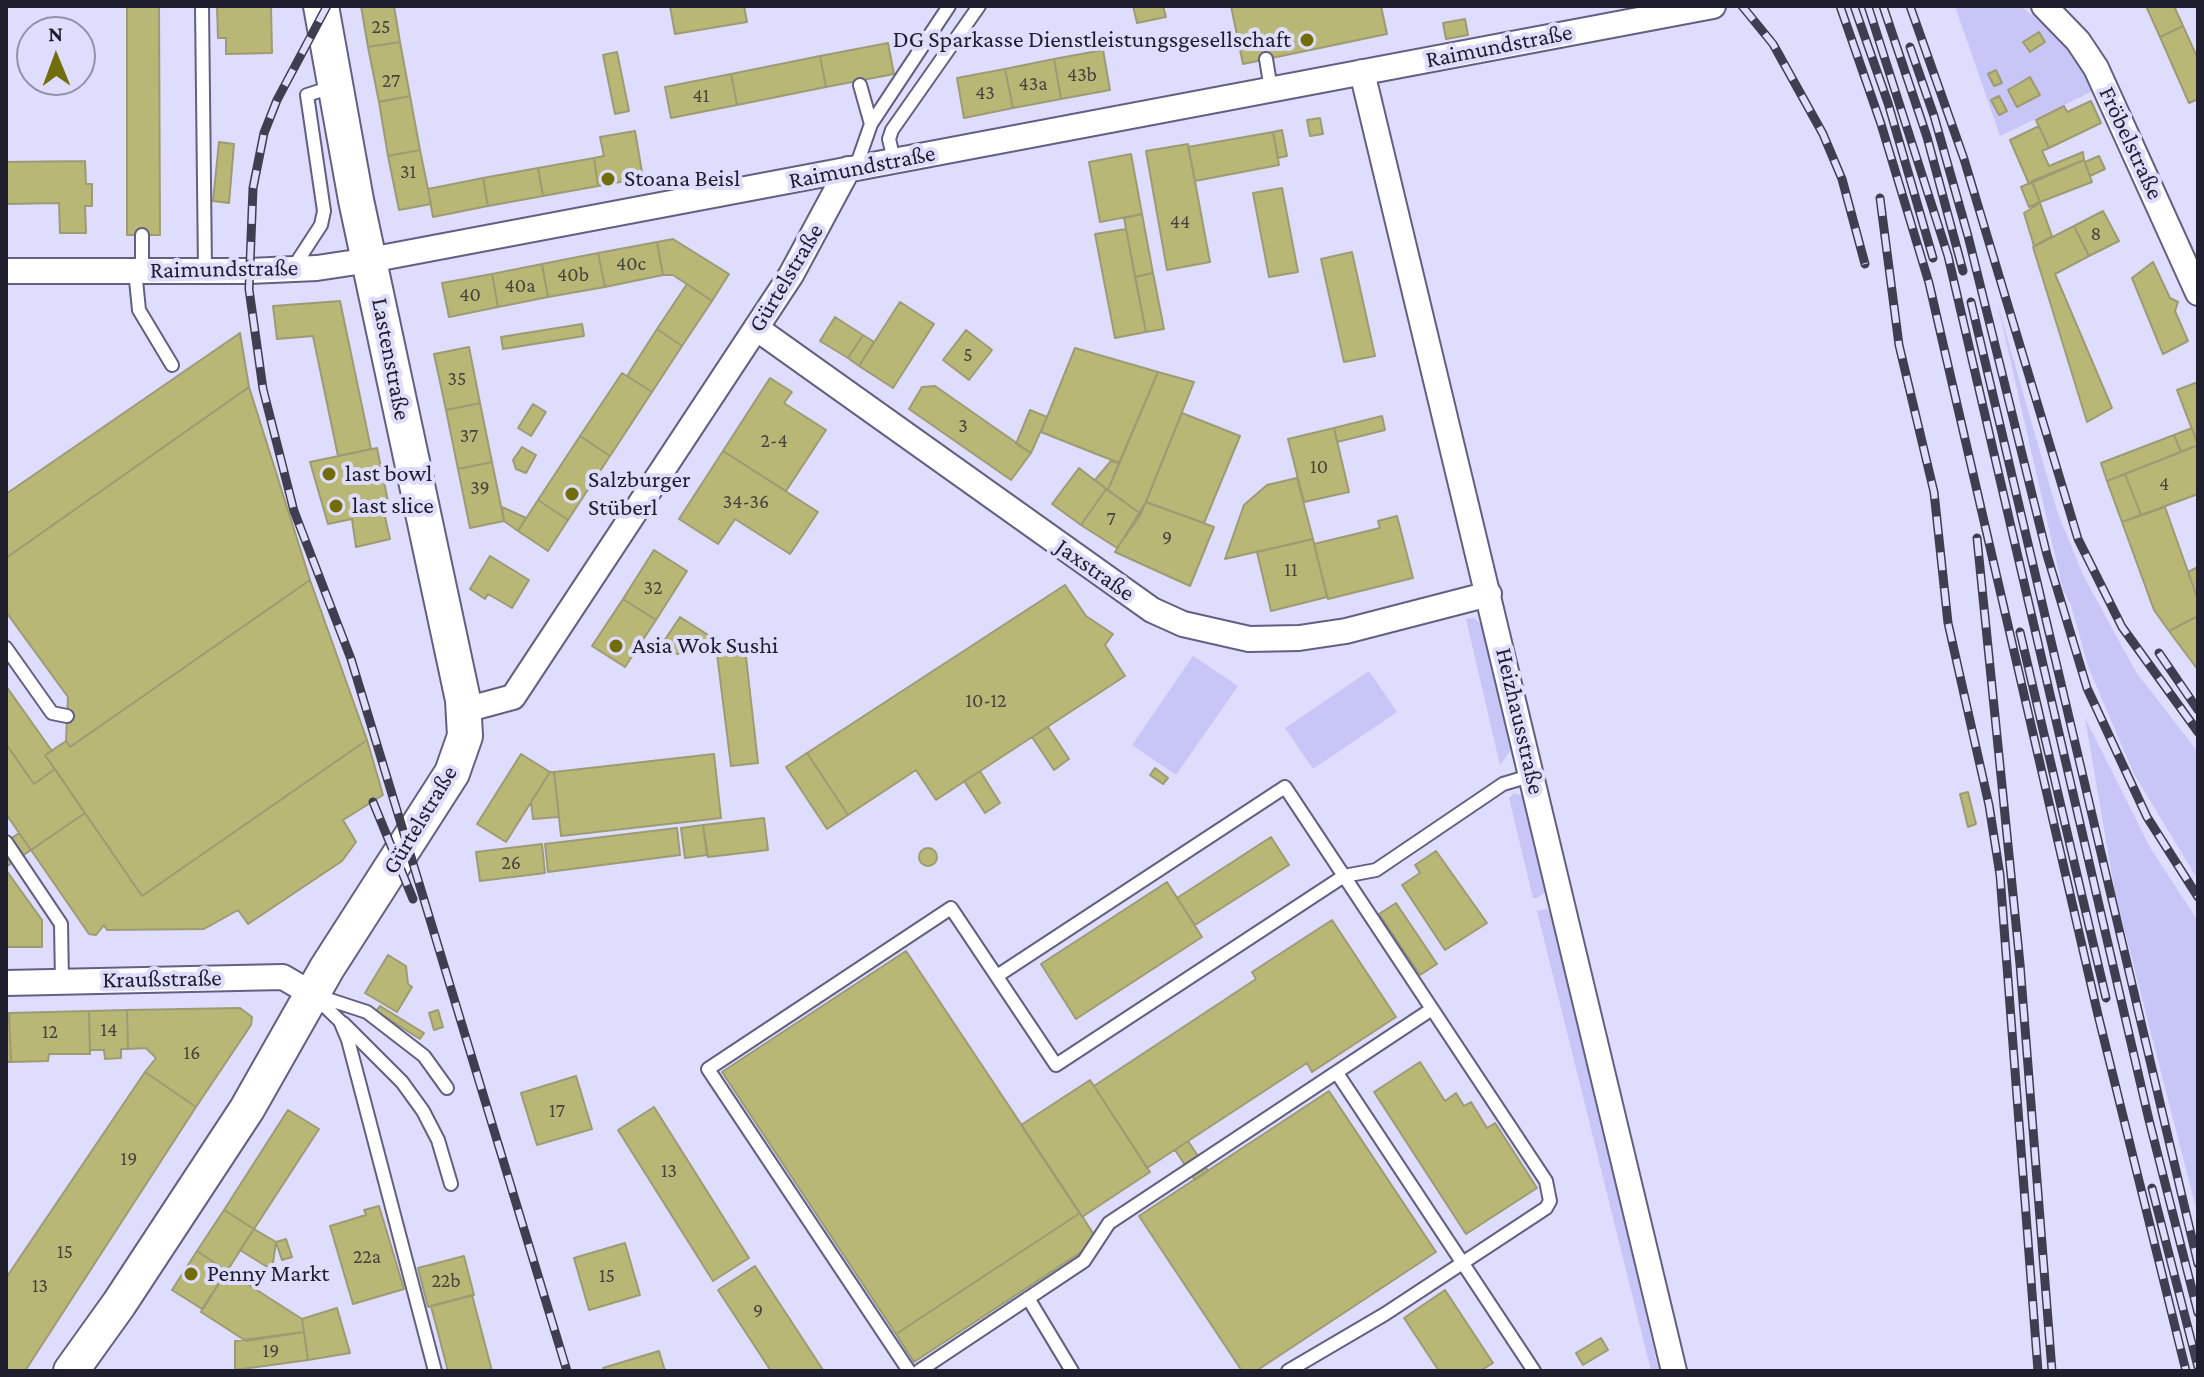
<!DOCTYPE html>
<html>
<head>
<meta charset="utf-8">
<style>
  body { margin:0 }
  #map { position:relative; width:2204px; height:1377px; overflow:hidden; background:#deddfd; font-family:"Crimson Pro",serif }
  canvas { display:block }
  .frame { position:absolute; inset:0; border:8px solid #1f1e2d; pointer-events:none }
  .north { position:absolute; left:16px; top:16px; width:80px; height:80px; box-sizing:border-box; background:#deddfd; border:2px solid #9291aa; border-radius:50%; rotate:359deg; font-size:22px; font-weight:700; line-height:32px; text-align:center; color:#1f1e2d }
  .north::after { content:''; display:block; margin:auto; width:28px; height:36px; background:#716d0b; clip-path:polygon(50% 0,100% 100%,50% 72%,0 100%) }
</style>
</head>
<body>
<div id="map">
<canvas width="2204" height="1377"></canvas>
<div class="frame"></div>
<div class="north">N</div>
</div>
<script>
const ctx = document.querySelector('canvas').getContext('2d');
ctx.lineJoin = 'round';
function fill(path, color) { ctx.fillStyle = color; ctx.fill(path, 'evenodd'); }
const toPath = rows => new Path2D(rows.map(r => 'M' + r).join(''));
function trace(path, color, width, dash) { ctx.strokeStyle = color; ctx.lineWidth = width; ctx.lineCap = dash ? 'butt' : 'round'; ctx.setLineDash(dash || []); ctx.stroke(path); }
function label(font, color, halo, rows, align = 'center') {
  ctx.font = font + ' "Crimson Pro",serif'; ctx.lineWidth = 8; ctx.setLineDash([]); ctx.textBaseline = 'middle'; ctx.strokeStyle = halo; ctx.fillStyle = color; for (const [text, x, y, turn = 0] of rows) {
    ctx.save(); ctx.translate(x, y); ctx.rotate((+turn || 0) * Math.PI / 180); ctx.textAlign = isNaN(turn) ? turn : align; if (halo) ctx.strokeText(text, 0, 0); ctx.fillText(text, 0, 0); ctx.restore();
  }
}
fill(toPath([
  [1955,6,2021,6,2059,38,2095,90,2000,136],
  [1997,302,2057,511,2083,575,2136,672,2198,752,2198,880,2134,774,2089,669,2071,605,2063,590],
  [1474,618,1483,626,1512,748,1500,765,1466,619],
  [1193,656,1238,686,1176,775,1132,745],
  [1369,671,1397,712,1313,769,1285,728],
  [2085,718,2151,849,2198,921,2198,1216,2115,893],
  [1514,793,1523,796,1547,891,1537,898,1533,898,1509,798],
  [1547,909,1553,915,1659,1371,1651,1371,1537,911]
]), '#c8c6f6');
const building = toPath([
  [127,6,159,6,160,235,127,235,127,6],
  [217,6,271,6,272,53,226,54,226,38,218,38,217,6],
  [361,6,394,6,400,42,368,47,361,6],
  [670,6,744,6,747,22,675,34,670,6],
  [1133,6,1163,6,1166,17,1137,23,1133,6],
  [1231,6,1381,6,1387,34,1243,64,1231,6],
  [2146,6,2174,6,2183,26,2160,37,2146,6],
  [1465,19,1468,35,1446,39,1443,23,1465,19],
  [2183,26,2198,59,2198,99,2189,103,2160,37,2183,26],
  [2039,32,2045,42,2030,52,2023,42,2039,32],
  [400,42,410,96,379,102,368,47,400,42],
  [888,43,894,74,826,87,820,56,888,43],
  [1103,50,1110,90,1061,99,1054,59,1103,50],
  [617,52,629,111,615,114,603,55,617,52],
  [820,56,826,87,737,105,731,74,820,56],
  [1054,59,1061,99,1013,108,1005,69,1054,59],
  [1005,69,1013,108,964,118,957,78,1005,69],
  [1996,70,2002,83,1994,86,1988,74,1996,70],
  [731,74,737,105,671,118,665,87,731,74],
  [2030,77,2040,95,2017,107,2008,90,2030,77],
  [410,96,420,150,388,156,379,102,410,96],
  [1999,96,2007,111,1999,115,1991,100,1999,96],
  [2091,101,2101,123,2049,148,2036,120,2064,106,2067,112,2091,101],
  [1320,118,1323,134,1310,136,1307,120,1320,118],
  [2039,126,2049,148,2042,151,2049,166,2083,152,2084,160,2029,184,2010,140,2039,126],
  [1282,130,1287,156,1278,158,1273,132,1282,130],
  [635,131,643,178,598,186,594,158,604,156,600,137,635,131],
  [1273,132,1279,165,1195,181,1188,147,1273,132],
  [219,142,234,144,229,203,213,201,219,142],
  [1188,144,1210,262,1167,270,1146,151,1188,144],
  [420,150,431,204,399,210,388,156,420,150],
  [1131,154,1142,214,1100,222,1089,162,1131,154],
  [2099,156,2105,169,2090,176,2085,162,2099,156],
  [594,158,598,186,543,196,538,168,594,158],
  [2084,160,2092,182,2040,202,2032,181,2084,160],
  [85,161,86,184,92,184,92,206,85,206,86,233,60,233,59,203,6,204,6,162,85,161],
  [538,168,543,196,488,206,483,178,538,168],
  [483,178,488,206,433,217,428,189,483,178],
  [2032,182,2040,202,2029,207,2021,187,2032,182],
  [1282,188,1298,272,1269,277,1253,193,1282,188],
  [2040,203,2052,236,2034,246,2024,213,2040,203],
  [2103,211,2119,241,2089,256,2074,226,2103,211],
  [1142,214,1153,273,1135,277,1124,218,1142,214],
  [2074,226,2089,256,2055,274,2112,408,2087,422,2033,247,2074,226],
  [1126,229,1146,332,1115,338,1095,234,1126,229],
  [673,239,729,274,712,301,673,275,663,275,657,242,673,239],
  [657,242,663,275,605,287,598,253,657,242],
  [1352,252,1375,356,1344,362,1321,259,1352,252],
  [598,253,605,287,548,297,542,264,598,253],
  [2153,262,2170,298,2178,302,2175,311,2188,341,2163,354,2132,278,2153,262],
  [542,264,548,297,498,307,492,274,542,264],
  [1153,273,1164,329,1146,332,1135,277,1153,273],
  [492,274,498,307,449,317,442,283,492,274],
  [687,284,712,301,682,346,657,329,687,284],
  [340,301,371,449,338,456,313,336,277,339,273,306,340,301],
  [900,302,934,324,893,388,859,366,900,302],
  [835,317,863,335,848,358,820,341,835,317],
  [582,324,584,336,503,349,501,337,582,324],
  [657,329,682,346,652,392,627,376,657,329],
  [966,330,992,350,969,380,943,360,966,330],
  [240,333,249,387,6,558,6,494,240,333],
  [863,335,874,342,859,366,848,358,863,335],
  [469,347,480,403,446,410,434,354,469,347],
  [1075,348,1158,372,1119,463,1041,432,1075,348],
  [1158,372,1194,382,1141,514,1108,490,1158,372],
  [622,373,652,392,610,456,580,436,622,373],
  [770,378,792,392,784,403,826,430,786,491,723,451,770,378],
  [2198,382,2198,445,2177,390,2198,382],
  [935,386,1031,453,1011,480,909,409,922,387,935,386],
  [249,387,310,580,70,747,66,741,68,697,6,612,6,558,249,387],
  [480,403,492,462,458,469,446,410,480,403],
  [533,404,546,412,531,436,518,428,533,404],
  [1030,410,1047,417,1031,453,1016,444,1030,410],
  [1182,413,1240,436,1204,523,1146,502,1182,413],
  [1382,416,1385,430,1337,442,1334,428,1382,416],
  [1334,428,1349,492,1304,502,1288,439,1334,428],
  [2192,428,2198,445,2181,452,2174,435,2192,428],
  [2174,435,2181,452,2107,481,2101,463,2174,435],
  [580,436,610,456,568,520,538,500,580,436],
  [2198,445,2198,494,2141,515,2125,474,2198,445],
  [522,447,536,455,526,473,516,469,513,460,522,447],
  [377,448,390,511,384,512,390,539,356,547,352,519,328,524,310,462,377,448],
  [723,451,818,512,790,554,735,519,718,544,679,519,723,451],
  [1111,461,1119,463,1108,490,1095,480,1111,461],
  [492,462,504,521,470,528,458,469,492,462],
  [1079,468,1106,489,1081,525,1052,504,1079,468],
  [2125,474,2141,515,2122,522,2107,481,2125,474],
  [1297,478,1313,539,1225,559,1244,505,1267,485,1297,478],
  [1106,489,1141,514,1117,548,1081,525,1106,489],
  [538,500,568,520,548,551,518,531,538,500],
  [1146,502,1214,527,1190,586,1115,552,1146,502],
  [502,507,526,518,518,531,504,521,502,507],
  [2165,507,2198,600,2198,616,2169,631,2154,610,2122,522,2165,507],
  [1397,516,1413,578,1328,599,1314,544,1380,528,1378,521,1397,516],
  [1313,539,1327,597,1271,611,1257,552,1313,539],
  [654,550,687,571,656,620,623,599,654,550],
  [490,556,529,580,512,608,488,594,485,599,470,589,490,556],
  [2198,567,2198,600,2188,572,2198,567],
  [310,580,367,740,142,896,45,755,66,741,70,747,310,580],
  [1065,585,1086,616,1113,634,1105,645,1125,676,936,800,916,770,848,815,807,753,1065,585],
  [623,599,656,620,625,667,592,646,623,599],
  [2198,616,2198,670,2169,631,2198,616],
  [680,617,713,638,705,650,677,654,662,644,680,617],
  [745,648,758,763,731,766,717,654,745,648],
  [6,686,52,751,45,755,55,769,34,784,6,744,6,686],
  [1048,727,1069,759,1054,770,1032,737,1048,727],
  [367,740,383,795,343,820,356,842,342,861,248,924,238,910,204,929,107,930,104,925,96,935,89,934,31,850,85,813,142,896,367,740],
  [6,744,34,784,55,769,85,813,31,850,6,814,6,744],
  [807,753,848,815,827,829,786,767,807,753],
  [521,754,550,772,506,842,477,824,521,754],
  [714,754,721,818,561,836,554,772,714,754],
  [1155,768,1168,778,1163,784,1150,775,1155,768],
  [980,771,1000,803,985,813,964,781,980,771],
  [550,772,554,772,559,817,533,819,531,802,550,772],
  [1968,792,1976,824,1968,827,1960,794,1968,792],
  [764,818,768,850,708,857,703,825,764,818],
  [703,825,707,855,685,858,681,828,703,825],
  [677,828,680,855,548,872,545,844,677,828],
  [19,833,31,850,6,867,6,842,19,833],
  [1271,837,1289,865,1195,925,1177,898,1271,837],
  [542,844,545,873,480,881,476,852,542,844],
  '919 857a9 9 0 1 1 18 0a9 9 0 1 1-18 0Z',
  [1436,851,1487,923,1445,950,1402,885,1420,873,1415,865,1436,851],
  [6,870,42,920,42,947,6,947,6,870],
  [1167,882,1202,937,1076,1019,1041,964,1167,882],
  [1396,903,1437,964,1420,975,1379,914,1396,903],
  [1332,920,1396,1017,1312,1072,1307,1063,1147,1168,1094,1086,1256,979,1252,972,1332,920],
  [906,951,1080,1213,896,1334,722,1072,906,951],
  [388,955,406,966,408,984,412,987,397,1012,365,993,388,955],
  [380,1006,424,1033,420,1039,376,1011,380,1006],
  [240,1008,252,1017,251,1025,196,1107,145,1072,156,1058,146,1048,128,1049,127,1010,240,1008],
  [127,1010,128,1049,121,1049,121,1058,105,1059,104,1050,90,1050,89,1011,127,1010],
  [438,1010,443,1027,434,1030,429,1013,438,1010],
  [89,1011,90,1054,49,1054,48,1061,11,1062,9,1013,89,1011],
  [6,1013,9,1013,11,1062,7,1062,6,1055,6,1013],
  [1420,1062,1445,1101,1456,1093,1464,1106,1471,1102,1487,1128,1495,1123,1537,1188,1466,1234,1374,1092,1420,1062],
  [145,1072,196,1107,25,1371,6,1371,6,1278,145,1072],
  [576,1076,592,1129,537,1145,521,1093,576,1076],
  [1090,1080,1150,1172,1082,1217,1021,1125,1090,1080],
  [1329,1091,1436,1252,1256,1371,1242,1371,1139,1216,1329,1091],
  [654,1107,749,1258,713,1281,618,1130,654,1107],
  [288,1110,319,1129,254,1229,224,1210,288,1110],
  [1188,1141,1208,1171,1195,1180,1175,1150,1188,1141],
  [379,1206,404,1289,353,1304,330,1226,366,1215,364,1210,379,1206],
  [224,1210,254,1229,227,1271,197,1251,224,1210],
  [1080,1213,1098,1241,914,1362,896,1334,1080,1213],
  [254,1229,276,1242,272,1270,240,1250,254,1229],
  [286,1239,292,1257,282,1260,276,1242,286,1239],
  [625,1243,640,1295,589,1310,574,1258,625,1243],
  [197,1251,227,1271,202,1309,172,1290,197,1251],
  [464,1256,474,1295,428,1307,418,1268,464,1256],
  [755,1266,823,1370,821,1371,771,1371,718,1290,755,1266],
  [227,1271,302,1319,304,1332,246,1341,201,1312,227,1271],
  [1445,1290,1493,1363,1480,1371,1439,1371,1404,1318,1445,1290],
  [472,1295,492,1371,448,1371,431,1306,472,1295],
  [337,1308,350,1353,308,1360,302,1319,337,1308],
  [304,1332,308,1360,235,1370,235,1341,304,1332],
  [1601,1338,1608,1350,1583,1365,1576,1353,1601,1338],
  [659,1351,665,1371,604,1371,603,1368,659,1351]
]);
fill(building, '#b9b775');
trace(building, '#9c9b74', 2);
const lane = toPath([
  [202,6,205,270],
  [1266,59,1271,89],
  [871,124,949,6],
  [894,160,889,139,892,130,979,6],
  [856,167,871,124,860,85],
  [142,235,142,270],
  [293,268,321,225,324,211,307,95,335,86],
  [135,270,139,310,172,365],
  [6,648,52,713,67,716],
  [6,842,61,924,62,982],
  [997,976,1285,787,1546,1181,1550,1201,1546,1208,1385,1314,1288,1371],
  [315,995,367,1012,424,1056,447,1088],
  [314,996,340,1021,348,1040,435,1371],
  [343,1023,402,1082,423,1111,438,1140,451,1184],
  [1337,1073,1534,1371],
  [1028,1298,1072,1371],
  [909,1371,708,1069,951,908,1056,1065,1344,876,1376,870,1503,784,1533,775],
  [919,1371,1084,1261,1109,1223,1432,1009]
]);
const street = toPath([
  [2044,6,2078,41,2096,68,2198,293],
  [1362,72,1674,1371],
  [6,271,249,271,317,268,370,260,1713,6],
  [756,328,1152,610,1183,624,1249,639,1299,638,1346,631,1489,594],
  [465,710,513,697,791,275,848,169],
  [6,983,283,977,312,994]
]);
const secondary = toPath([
  [71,1371,119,1304,247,1109,327,968,452,773,465,736,463,700,356,200,321,6]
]);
trace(lane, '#626082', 16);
trace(street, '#626082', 28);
trace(secondary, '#626082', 38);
trace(lane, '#fff', 12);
trace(street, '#fff', 24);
trace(secondary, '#fff', 34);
const rail = toPath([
  [327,6,277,100,264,133,253,188,249,289,263,389,294,511,351,659,567,1371],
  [1742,6,1773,44,1823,134,1842,179,1865,264],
  [1840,6,1881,124,1929,283,2098,1015,2186,1371],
  [1854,6,1888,103,1933,258],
  [1868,6,1948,256,2149,1120,2198,1313],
  [1883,6,1927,137,1963,271],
  [1910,6,1964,159,2078,539,2122,627,2198,732],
  [1910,47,1934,116,1968,236,2047,555,2087,688,2147,817,2198,897],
  [1880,198,1899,345,1934,492,1948,623,1989,805,2000,875,2038,1371],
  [1971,302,2198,1264],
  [1977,538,2020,964,2052,1371],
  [2020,632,2106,998],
  [2159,653,2198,710],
  [373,802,413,899],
  [2152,1188,2198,1367]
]);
trace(rail, '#3f3e50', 9);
trace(rail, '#deddfd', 6, [18]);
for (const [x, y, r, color] of [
  [1307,40,8,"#716d0b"],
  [608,179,8,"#716d0b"],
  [329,474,8,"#716d0b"],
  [572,494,8,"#716d0b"],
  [336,506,8,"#716d0b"],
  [616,646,8,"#716d0b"],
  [191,1274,8,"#716d0b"]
]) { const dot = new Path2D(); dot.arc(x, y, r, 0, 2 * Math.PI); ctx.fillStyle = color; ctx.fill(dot); trace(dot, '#deddfd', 3); }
label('20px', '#46443f', null, [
  ["25",381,27],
  ["43b",1082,75],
  ["27",391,81],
  ["43a",1033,84],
  ["43",985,93],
  ["41",701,96],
  ["31",408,172],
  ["44",1180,222],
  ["8",2096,234],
  ["40c",631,264],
  ["40b",573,275],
  ["40a",520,286],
  ["40",470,295],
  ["5",968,355],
  ["35",457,379],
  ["3",963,426],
  ["37",469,436],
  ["2-4",774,441],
  ["10",1319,467],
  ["4",2164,484],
  ["39",480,488],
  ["34-36",746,502],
  ["7",1111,519],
  ["9",1167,538],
  ["11",1291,570],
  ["32",653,588],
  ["10-12",986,701],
  ["26",511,863],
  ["14",109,1030],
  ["12",50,1032],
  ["16",192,1053],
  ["17",557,1111],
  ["19",129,1159],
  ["13",669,1171],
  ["15",65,1252],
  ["22a",367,1257],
  ["15",607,1276],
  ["22b",446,1281],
  ["13",40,1286],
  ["9",758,1311],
  ["19",271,1351]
]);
label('24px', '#1f1e2d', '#deddfd', [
  ["DG Sparkasse Dienstleistungsgesellschaft",1291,40,"right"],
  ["Stoana Beisl",624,179],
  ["last bowl",345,474],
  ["Salzburger",588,480],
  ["Stüberl",588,508],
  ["last slice",352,506],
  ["Asia Wok Sushi",632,646],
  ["Penny Markt",207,1274]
], 'left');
label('24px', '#1f1e2d', '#deddfd', [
  ["Raimundstraße",1499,46,-11],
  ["Fröbelstraße",2131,143,65],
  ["Raimundstraße",862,167,-11],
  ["Raimundstraße",224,269,-1],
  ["Gürtelstraße",786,278,-59],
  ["Lastenstraße",391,359,79],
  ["Jaxstraße",1095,570,35],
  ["Heizhausstraße",1520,721,77],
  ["Gürtelstraße",420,820,-59],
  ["Kraußstraße",162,979,-1]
]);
</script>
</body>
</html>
